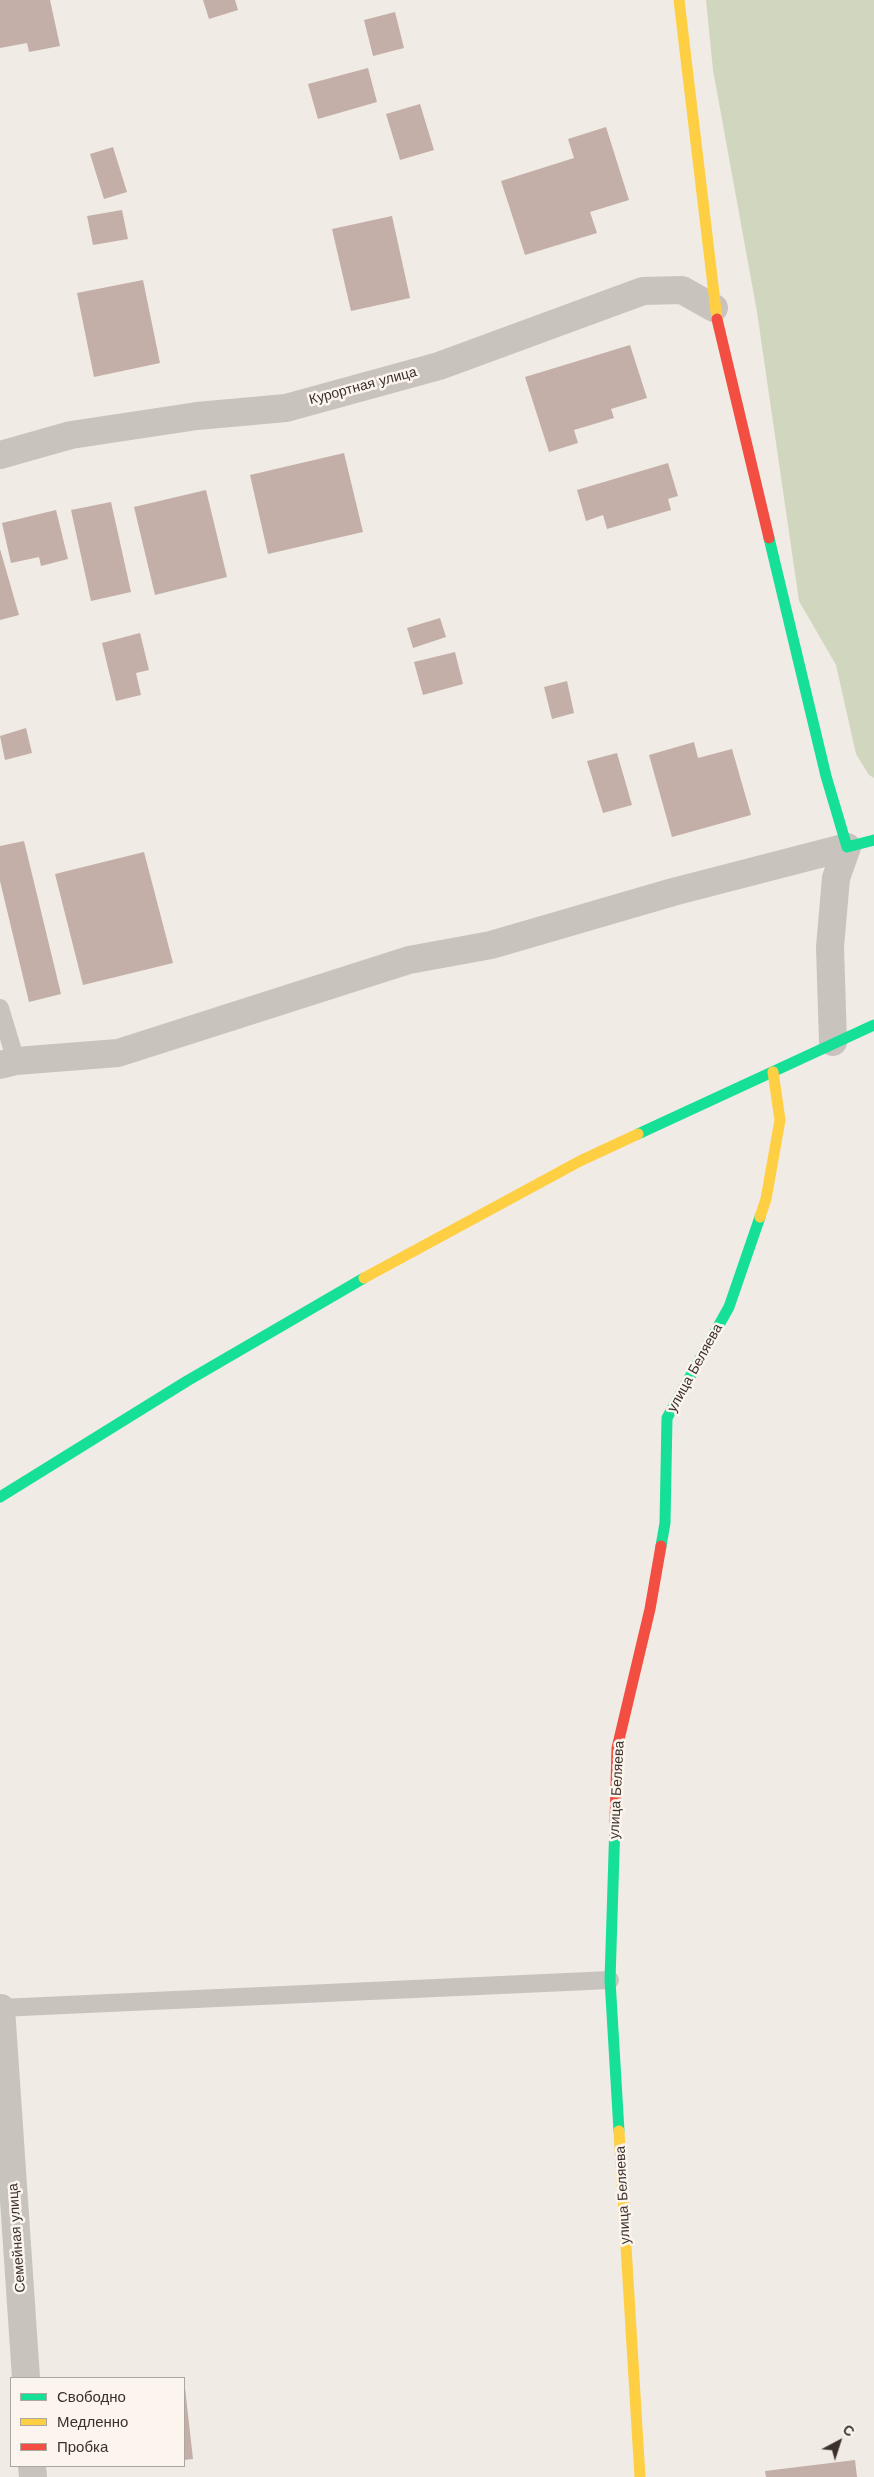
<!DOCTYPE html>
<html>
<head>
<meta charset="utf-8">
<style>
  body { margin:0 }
  #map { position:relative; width:874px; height:2477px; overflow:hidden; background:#f0ebe5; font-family:"Work Sans",sans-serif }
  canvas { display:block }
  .legend { position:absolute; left:10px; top:2377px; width:175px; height:90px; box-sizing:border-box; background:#fbf5ee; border:1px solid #aea6a0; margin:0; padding:6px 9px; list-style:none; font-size:15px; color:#3b302b }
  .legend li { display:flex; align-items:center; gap:10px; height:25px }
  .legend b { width:25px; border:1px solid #aea6a0 }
  .north { position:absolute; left:814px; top:2417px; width:50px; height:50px; -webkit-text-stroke:4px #fbf5ee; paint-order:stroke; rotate:40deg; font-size:14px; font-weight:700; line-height:20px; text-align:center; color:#3b302b }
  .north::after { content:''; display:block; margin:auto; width:18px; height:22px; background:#3b302b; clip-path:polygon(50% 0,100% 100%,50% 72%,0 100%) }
</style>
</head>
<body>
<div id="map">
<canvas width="874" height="2477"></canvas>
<ul class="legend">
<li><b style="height:6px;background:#16e098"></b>Свободно</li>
<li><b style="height:6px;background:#ffcf43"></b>Медленно</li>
<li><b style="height:6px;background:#f24e42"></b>Пробка</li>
</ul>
<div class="north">С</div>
</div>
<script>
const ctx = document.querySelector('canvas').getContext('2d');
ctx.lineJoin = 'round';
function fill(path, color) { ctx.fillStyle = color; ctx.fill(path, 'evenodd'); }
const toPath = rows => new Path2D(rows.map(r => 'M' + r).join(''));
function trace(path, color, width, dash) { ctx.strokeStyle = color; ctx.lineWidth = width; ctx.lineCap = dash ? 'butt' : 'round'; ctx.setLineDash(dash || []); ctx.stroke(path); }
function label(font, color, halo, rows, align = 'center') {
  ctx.font = font + ' "Work Sans",sans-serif'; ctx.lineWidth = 5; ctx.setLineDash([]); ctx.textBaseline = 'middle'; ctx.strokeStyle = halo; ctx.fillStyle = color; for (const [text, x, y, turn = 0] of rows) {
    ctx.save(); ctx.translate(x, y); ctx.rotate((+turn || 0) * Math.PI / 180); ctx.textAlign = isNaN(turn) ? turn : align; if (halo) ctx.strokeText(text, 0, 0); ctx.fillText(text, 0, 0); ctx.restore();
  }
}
fill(toPath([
  [706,0,874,0,874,778,869,775,856,754,836,665,799,601,757,312,713,70]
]), '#d1d6bf');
fill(toPath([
  [0,0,50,0,60,46,29,52,27,43,0,48],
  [203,0,235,0,238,10,209,19],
  [395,12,404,48,373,56,364,20],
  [368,68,377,102,318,119,308,84],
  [420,104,434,150,400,160,386,114],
  [606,127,629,200,590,212,597,233,525,255,501,181,574,158,568,139],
  [113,147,127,192,104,199,90,154],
  [122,210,128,239,93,245,87,216],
  [392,216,410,298,351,311,332,229],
  [143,280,160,363,94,377,77,293],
  [630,345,647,398,611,409,614,418,574,430,578,443,549,452,525,377],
  [344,453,363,532,268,554,250,475],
  [668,463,678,496,668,499,671,510,607,529,603,515,586,521,577,490],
  [206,490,227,577,155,595,134,507],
  [111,502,131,592,91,601,71,510],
  [56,510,68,559,41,566,39,557,11,563,2,523],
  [0,549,19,615,0,620],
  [440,618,446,637,413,648,407,628],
  [140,633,149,670,136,673,141,695,116,701,102,643],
  [455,652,463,684,423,695,414,662],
  [567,681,574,713,552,719,544,687],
  [26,728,32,753,5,760,0,736],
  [694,742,698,758,732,749,751,815,672,837,649,755],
  [617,753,632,805,603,813,587,761],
  [24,841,61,994,29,1002,0,881,0,846],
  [144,852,173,963,83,985,55,874],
  [184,2379,193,2459,184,2460],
  [855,2460,857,2477,766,2477,765,2471]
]), '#c3afa7');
trace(toPath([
  [0,1008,16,1061],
  [0,2008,610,1980]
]), '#c9c3be', 18);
trace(toPath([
  [0,455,71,435,197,416,286,408,439,366,643,291,682,290,714,308],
  [833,1042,830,947,836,878,847,847],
  [0,1065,16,1061,118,1053,409,960,491,945,673,892,847,847],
  [1,2008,26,2378],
  [32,2466,33,2477]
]), '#c9c3be', 28);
trace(toPath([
  [769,538,826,776,847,847,874,840],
  [638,1134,874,1025],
  [0,1497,187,1381,364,1278],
  [661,1546,665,1523,667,1418,729,1307,760,1217],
  [615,1822,610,1980,619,2131]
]), '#16e098', 11);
trace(toPath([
  [679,0,717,319],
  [760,1217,766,1199,780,1120,773,1072],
  [364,1278,580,1161,638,1134],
  [619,2131,640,2477]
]), '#ffcf43', 11);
trace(toPath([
  [717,319,769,538],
  [615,1822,617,1748,650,1609,661,1546]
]), '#f24e42', 11);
label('14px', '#3b302b', '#fbf5ee', [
  ["Курортная улица",363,386,-15],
  ["улица Беляева",695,1368,-61],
  ["улица Беляева",617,1790,-87],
  ["улица Беляева",623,2195,-93],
  ["Семейная улица",17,2238,-94]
]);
</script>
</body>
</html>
